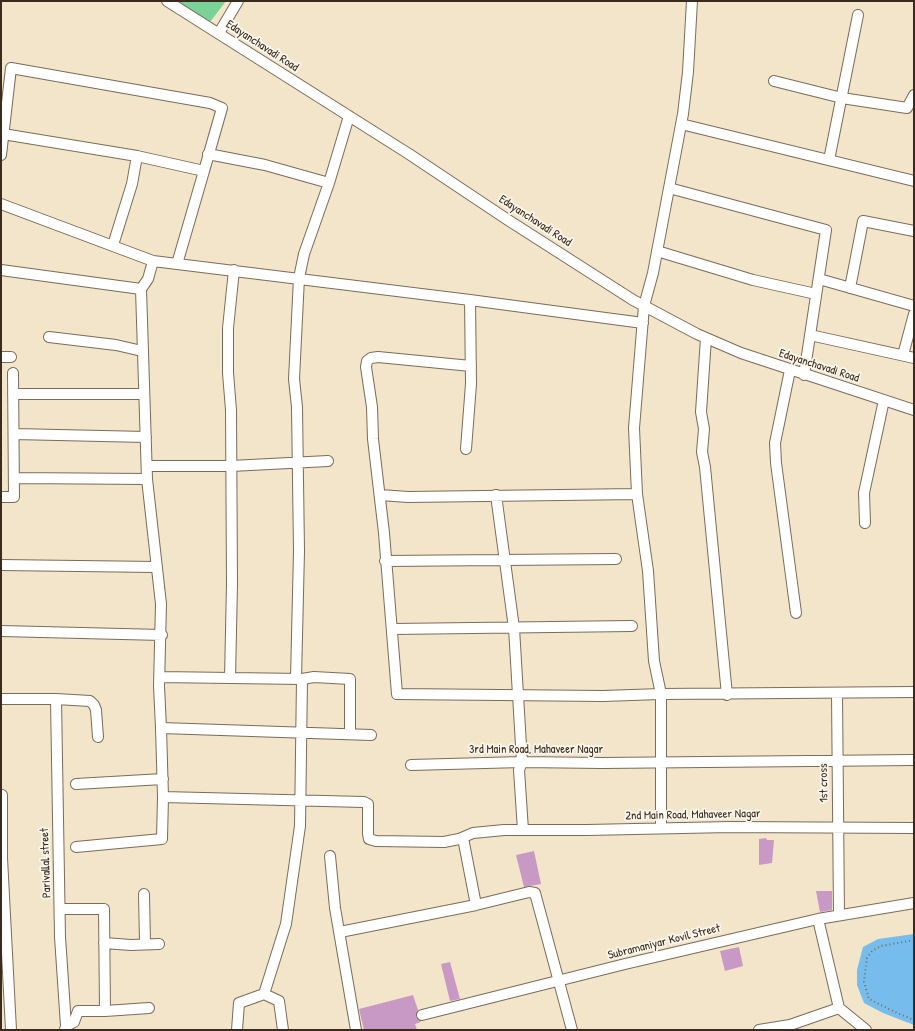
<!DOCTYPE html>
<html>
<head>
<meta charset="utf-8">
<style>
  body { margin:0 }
  #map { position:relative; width:915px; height:1031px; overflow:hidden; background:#f2e5ca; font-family:"Patrick Hand",sans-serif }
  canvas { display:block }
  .frame { position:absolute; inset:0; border:2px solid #3b2a1e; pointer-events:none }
</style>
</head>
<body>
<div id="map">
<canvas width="915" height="1031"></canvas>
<div class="frame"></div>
</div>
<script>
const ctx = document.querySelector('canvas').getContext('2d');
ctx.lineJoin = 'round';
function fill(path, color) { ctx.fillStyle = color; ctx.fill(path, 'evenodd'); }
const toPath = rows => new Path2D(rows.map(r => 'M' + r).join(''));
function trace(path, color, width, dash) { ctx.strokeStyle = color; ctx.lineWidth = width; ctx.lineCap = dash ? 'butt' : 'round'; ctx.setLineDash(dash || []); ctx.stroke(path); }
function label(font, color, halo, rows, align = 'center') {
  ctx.font = font + ' "Patrick Hand",sans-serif'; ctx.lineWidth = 3.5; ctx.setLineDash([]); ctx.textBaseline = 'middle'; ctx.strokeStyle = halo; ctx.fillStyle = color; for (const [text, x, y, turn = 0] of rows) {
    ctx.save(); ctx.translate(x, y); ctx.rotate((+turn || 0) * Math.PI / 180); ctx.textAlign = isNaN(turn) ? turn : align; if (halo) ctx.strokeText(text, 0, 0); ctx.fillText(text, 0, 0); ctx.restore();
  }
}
fill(toPath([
  [168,1,226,1,207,26]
]), '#79d298');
fill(toPath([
  [914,934,914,1025,883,1013,864,1003,857,985,857,970,863,947,878,939]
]), '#76bced');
fill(toPath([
  [766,838,767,840,774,840,772,863,759,865,759,839],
  [534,851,541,884,524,887,516,855],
  [816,891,832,891,832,910,820,912],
  [739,947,743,966,725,971,720,951],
  [450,962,460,999,450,1001,441,964],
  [413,995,418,1010,416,1017,421,1022,415,1024,417,1030,364,1030,359,1009]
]), '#c899c4');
const minor = toPath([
  [167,1,409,154,508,220,633,300,697,334,741,353,914,410],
  [219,33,238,1],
  [774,81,842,98,907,108,914,95],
  [681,124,914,181],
  [3,134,137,156,204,171,177,264],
  [208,154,265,165,329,183],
  [1,155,11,68,210,103,222,108,204,171],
  [829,160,858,15],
  [669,188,826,230,804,375],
  [1,204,153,261,470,300,471,384,466,449],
  [113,245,132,184,137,156],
  [657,251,753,280,816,294],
  [1,270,141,289,147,479,161,604,159,686,161,728,371,735],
  [819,279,914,306],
  [850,288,863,221,914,231],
  [141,289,148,279,153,261],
  [470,300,643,323],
  [810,335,914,358],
  [49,337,116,345,142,351],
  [706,338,701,412,704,429,702,452,705,467,727,695],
  [903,355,914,314],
  [1,357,11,357],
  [471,366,378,357,371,358,367,361,366,367,372,407,373,439,384,533,397,694,603,696,661,694,654,661,648,571,637,494,634,428,644,306,653,273,683,114,688,72,692,1],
  [790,370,775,443,776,463,796,613],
  [13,394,144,394],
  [14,434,146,437],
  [147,466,231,466,328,461],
  [14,478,147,479],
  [380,495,408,497,637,494],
  [496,495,514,628,522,762,519,770,523,830],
  [1,497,14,497,13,373],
  [865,523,864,493,884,400],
  [385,561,616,559],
  [1,565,156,567],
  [393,629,632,626],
  [1,631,162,635],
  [160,677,302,679,314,677,350,679,350,734],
  [230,678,232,584,231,410,228,373,228,328,234,270],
  [296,679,299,551,297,407,294,379,299,278,304,254,329,183,349,116],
  [837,693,839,915],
  [1,699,56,699,90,701,94,705,96,710,98,737],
  [56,699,60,937,66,1026],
  [411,765,522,762,602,763,914,760],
  [76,784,163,779],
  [2,795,2,858,11,1030],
  [163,797,364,802,368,804,368,834,369,839,376,841,444,842,459,839,473,833,504,830,587,830,730,827,914,828],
  [661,828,661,694,914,692],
  [463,838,476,905],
  [76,847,162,839,163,797,161,728],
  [330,856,335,908,356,1030],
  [144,894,145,943],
  [60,909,104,909,105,1011,78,1011,74,1022,66,1026,65,1030],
  [818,919,839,1008,866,1030],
  [340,932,476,905,529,892,535,893,572,1030],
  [104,943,131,945,159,944],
  [105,1011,149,1008],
  [422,1015,625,964,818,919,914,903],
  [237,1030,239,1003,264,994],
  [283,1030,279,1001,264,994,286,924,300,826,302,679],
  [759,1030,790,1025,839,1008]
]);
trace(minor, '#7b6b5a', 12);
trace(toPath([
  [914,940,881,946,872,951,867,958,864,982,869,999,897,1013,914,1020]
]), '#7b6b5a', 2, [1, 3]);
trace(minor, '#fff', 10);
label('12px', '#3b2a1e', '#fbf7ec', [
  ["Edayanchavadi Road",262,46,33],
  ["Edayanchavadi Road",535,221,33],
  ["Edayanchavadi Road",819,366,18],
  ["3rd Main Road, Mahaveer Nagar",536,750],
  ["1st cross",824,783,-91],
  ["2nd Main Road, Mahaveer Nagar",693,815,-1],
  ["Parivallal street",46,863,-92],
  ["Subramaniyar Kovil Street",664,942,-14]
]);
</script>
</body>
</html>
